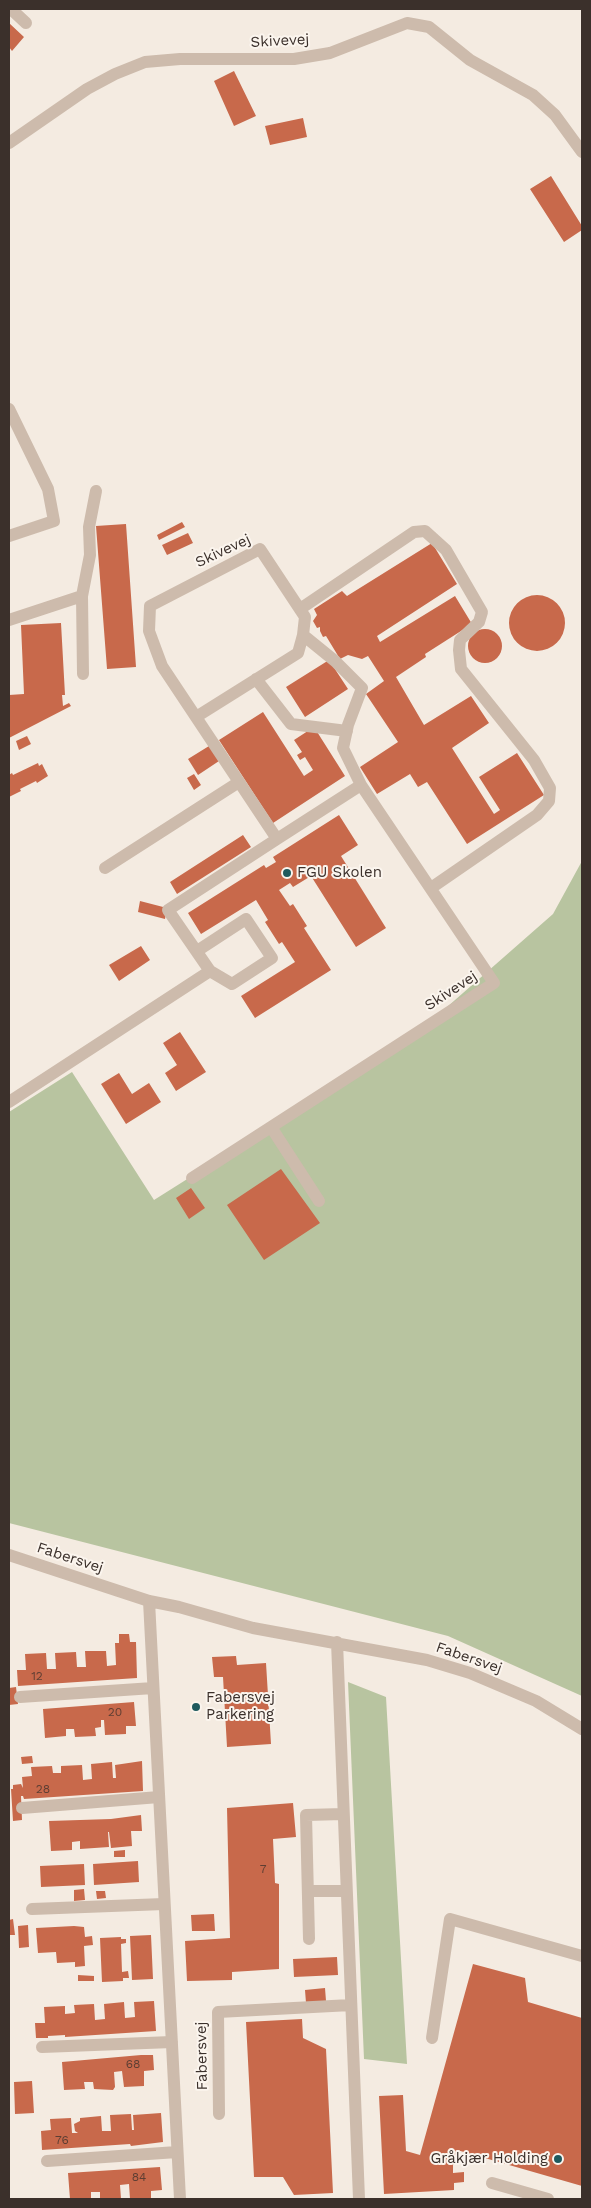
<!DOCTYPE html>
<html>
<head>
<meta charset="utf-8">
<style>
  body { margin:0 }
  #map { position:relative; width:591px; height:2208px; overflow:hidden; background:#f4ebe1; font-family:"Work Sans",sans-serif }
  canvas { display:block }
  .frame { position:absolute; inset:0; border:10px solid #3b302b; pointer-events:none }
</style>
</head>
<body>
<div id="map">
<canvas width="591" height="2208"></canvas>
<div class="frame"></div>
</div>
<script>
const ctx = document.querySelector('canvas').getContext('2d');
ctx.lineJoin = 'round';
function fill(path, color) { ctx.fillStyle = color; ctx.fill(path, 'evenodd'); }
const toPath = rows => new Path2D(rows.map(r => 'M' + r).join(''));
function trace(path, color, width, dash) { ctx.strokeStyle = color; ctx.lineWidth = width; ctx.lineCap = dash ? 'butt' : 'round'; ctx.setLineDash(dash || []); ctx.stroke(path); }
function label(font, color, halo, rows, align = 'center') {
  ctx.font = font + ' "Work Sans",sans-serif'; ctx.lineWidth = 4; ctx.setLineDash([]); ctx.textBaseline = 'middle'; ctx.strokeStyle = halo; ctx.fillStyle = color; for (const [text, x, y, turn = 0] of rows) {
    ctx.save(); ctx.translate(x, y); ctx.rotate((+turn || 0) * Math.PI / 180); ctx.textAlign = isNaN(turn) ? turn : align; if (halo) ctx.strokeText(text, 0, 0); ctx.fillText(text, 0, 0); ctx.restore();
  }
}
fill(toPath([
  [582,861,582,1696,448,1636,9,1523,9,1112,72,1072,154,1200,414,1036,553,914],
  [348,1682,386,1697,407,2064,364,2059]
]), '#b8c4a0');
fill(toPath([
  [9,23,24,37,12,51,9,47],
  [234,71,256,116,234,126,214,81],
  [303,118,307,137,270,145,265,126],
  [551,176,582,226,582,230,564,242,530,189],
  [182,522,185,527,159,540,157,535],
  [126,524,136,667,107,669,96,526],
  [188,533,193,543,167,555,162,545],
  [432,543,457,584,377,636,380,642,455,596,472,624,425,654,426,657,396,677,424,725,471,696,489,723,452,748,494,814,500,810,479,777,517,753,544,795,467,844,427,782,418,787,410,774,377,794,360,767,398,742,366,694,384,681,368,656,362,659,348,655,340,659,326,636,323,637,320,631,320,627,317,628,313,621,317,615,314,609,342,591,347,596],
  '509 623a28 28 0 1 1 56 0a28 28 0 1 1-56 0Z',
  [61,623,65,695,62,695,63,706,69,703,71,706,9,738,9,695,24,694,21,625],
  '468 646a17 17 0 1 1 34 0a17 17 0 1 1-34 0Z',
  [329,660,348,689,305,717,286,687],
  [263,712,304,776,313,770,305,757,300,760,297,755,302,752,294,740,314,727,345,776,273,823,219,740],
  [27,736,31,744,19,750,16,741],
  [209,746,219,761,198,775,188,759],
  [38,763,39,766,42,764,48,776,37,783,36,781,20,789,21,791,9,797,9,775,12,773,13,775],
  [194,774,201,785,194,790,187,778],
  [339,815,358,845,341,856,386,928,356,947,311,876,293,887,290,883,279,890,290,906,293,904,307,926,304,928,331,970,255,1018,241,996,295,962,282,942,279,944,265,922,268,920,256,900,201,934,188,913,264,865,266,868,276,862,273,857],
  [243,835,251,847,177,894,170,882],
  [140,901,167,908,165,919,138,912],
  [141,946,150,960,119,981,109,965],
  [180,1032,206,1072,176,1091,165,1073,177,1065,163,1043],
  [119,1073,132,1094,149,1083,161,1102,126,1124,101,1084],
  [281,1169,320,1223,264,1260,227,1205],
  [191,1188,205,1208,189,1219,176,1198],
  [119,1634,129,1634,130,1642,136,1642,137,1678,18,1686,17,1670,26,1670,25,1654,46,1653,47,1669,56,1669,55,1653,76,1652,77,1667,86,1667,85,1651,106,1651,107,1666,116,1665,115,1643,119,1643],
  [236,1656,237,1665,266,1663,271,1744,227,1747,223,1677,214,1677,212,1657],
  [16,1687,18,1704,9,1705,9,1688],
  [134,1702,136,1726,126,1726,126,1734,105,1735,104,1720,101,1720,101,1727,95,1728,96,1736,75,1737,74,1729,66,1729,66,1736,45,1738,43,1709],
  [32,1756,33,1763,22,1764,21,1757],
  [142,1761,143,1791,24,1799,23,1796,21,1796,22,1820,13,1821,11,1789,13,1789,13,1785,21,1784,23,1788,22,1777,32,1776,31,1767,52,1766,53,1773,61,1773,61,1766,82,1765,83,1780,92,1779,91,1764,112,1762,113,1778,116,1778,115,1765],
  [293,1803,296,1837,273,1839,275,1883,279,1884,279,1969,232,1972,232,1980,187,1981,185,1941,230,1938,227,1808],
  [141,1815,142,1831,131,1831,132,1846,111,1848,109,1832,108,1832,109,1847,80,1849,80,1841,72,1842,72,1850,51,1851,49,1821,111,1819],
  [125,1850,125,1857,114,1857,114,1851],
  [138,1861,139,1882,94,1885,93,1864],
  [84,1864,85,1885,41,1887,40,1866],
  [84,1889,85,1900,74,1901,74,1890],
  [96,1891,105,1891,106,1898,97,1899],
  [214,1914,215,1931,192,1931,191,1915],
  [13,1919,15,1935,9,1935,9,1920],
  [28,1925,29,1947,19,1948,18,1926],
  [74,1926,84,1927,85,1937,92,1936,93,1945,84,1946,85,1966,75,1967,75,1962,57,1963,56,1952,38,1953,36,1928],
  [151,1935,153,1979,132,1980,130,1936],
  [121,1937,121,1939,126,1939,126,1943,121,1944,122,1972,128,1971,129,1978,123,1978,123,1981,102,1982,100,1938],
  [337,1957,338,1975,294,1977,293,1959],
  [473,1964,525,1978,528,2002,582,2018,582,2186,457,2150,460,2156,453,2165,453,2173,464,2172,464,2182,454,2183,454,2190,384,2194,379,2096,403,2095,406,2151,420,2155],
  [78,1975,94,1976,94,1981,78,1981],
  [325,1988,326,2001,306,2003,305,1990],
  [154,2001,156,2031,65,2037,65,2035,48,2036,48,2038,36,2038,35,2023,45,2023,44,2007,65,2006,65,2014,75,2013,74,2005,94,2004,95,2020,105,2019,104,2004,124,2002,125,2018,135,2017,134,2002],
  [302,2019,303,2038,326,2049,333,2193,294,2195,283,2177,254,2177,246,2022],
  [141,2055,153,2055,154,2070,144,2071,144,2086,124,2087,122,2071,114,2072,115,2087,113,2090,94,2089,93,2082,84,2082,85,2089,64,2090,62,2062],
  [32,2081,34,2113,15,2114,14,2082],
  [161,2113,163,2142,131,2146,130,2144,42,2150,41,2131,51,2130,50,2119,71,2118,72,2133,78,2133,75,2131,74,2124,80,2121,80,2118,101,2116,102,2131,111,2131,110,2115,131,2114,132,2130,134,2130,133,2115],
  [160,2167,162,2190,151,2191,151,2198,130,2199,129,2184,120,2185,121,2199,100,2199,100,2192,91,2192,91,2199,70,2199,68,2173]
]), '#c8694b');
trace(toPath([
  [11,9,26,23],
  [9,143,87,89,115,74,145,62,180,59,294,59,330,53,407,23,429,27,470,60,533,95,555,115,582,152],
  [9,409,48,489,54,521,9,536],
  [82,596,83,674],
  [300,609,414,532,425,531,446,550,482,612,479,622,460,640,459,650,461,669,534,760,550,788,549,801,537,815,431,888],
  [9,620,82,596,90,555,89,527,96,491],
  [256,679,291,724,347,731],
  [196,717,298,653,303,635,305,617,260,549,150,606,149,631,162,666,277,839,361,785],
  [105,868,239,782],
  [197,951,246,919,272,958,232,984,210,971,168,910,277,839],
  [9,1102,210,971],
  [271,1127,319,1201],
  [192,1178,494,983,361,785,343,748,348,725,362,688,335,661,303,635],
  [9,1555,149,1601,179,1607,253,1628,427,1660,470,1673,536,1701,582,1729],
  [149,1601,180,2199],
  [337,1642,359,2199],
  [20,1697,153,1688],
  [22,1808,159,1797],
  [308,1891,346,1891],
  [32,1909,164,1904],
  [309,1939,306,1815,343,1814],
  [432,2038,450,1919,582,1956],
  [42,2047,172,2042],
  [219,2114,218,2012,351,2005],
  [47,2161,177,2152],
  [492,2183,548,2199]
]), '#cdbbac', 12);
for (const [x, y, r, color] of [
  [287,873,5,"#1f5a5e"],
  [196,1707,5,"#1f5a5e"],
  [558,2159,5,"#1f5a5e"]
]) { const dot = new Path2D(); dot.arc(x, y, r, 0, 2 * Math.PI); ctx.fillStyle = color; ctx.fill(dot); trace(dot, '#fbf5ee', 2); }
label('12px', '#5e3e33', null, [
  ["12",37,1676],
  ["20",115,1712],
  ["28",43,1789],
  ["7",263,1869],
  ["68",133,2064],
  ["76",62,2140],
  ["84",139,2177]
]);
label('15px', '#3b302b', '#fbf5ee', [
  ["Skivevej",280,41,-3],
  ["Skivevej",223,551,-25],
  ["Skivevej",451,991,-33],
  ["Fabersvej",70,1558,18],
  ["Fabersvej",469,1658,19],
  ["Fabersvej",202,2056,-91]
]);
label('15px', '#3b302b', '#fbf5ee', [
  ["FGU Skolen",297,873],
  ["Fabersvej",206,1698],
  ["Parkering",206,1715],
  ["Gråkjær Holding",548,2159,"right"]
], 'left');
</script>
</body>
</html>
